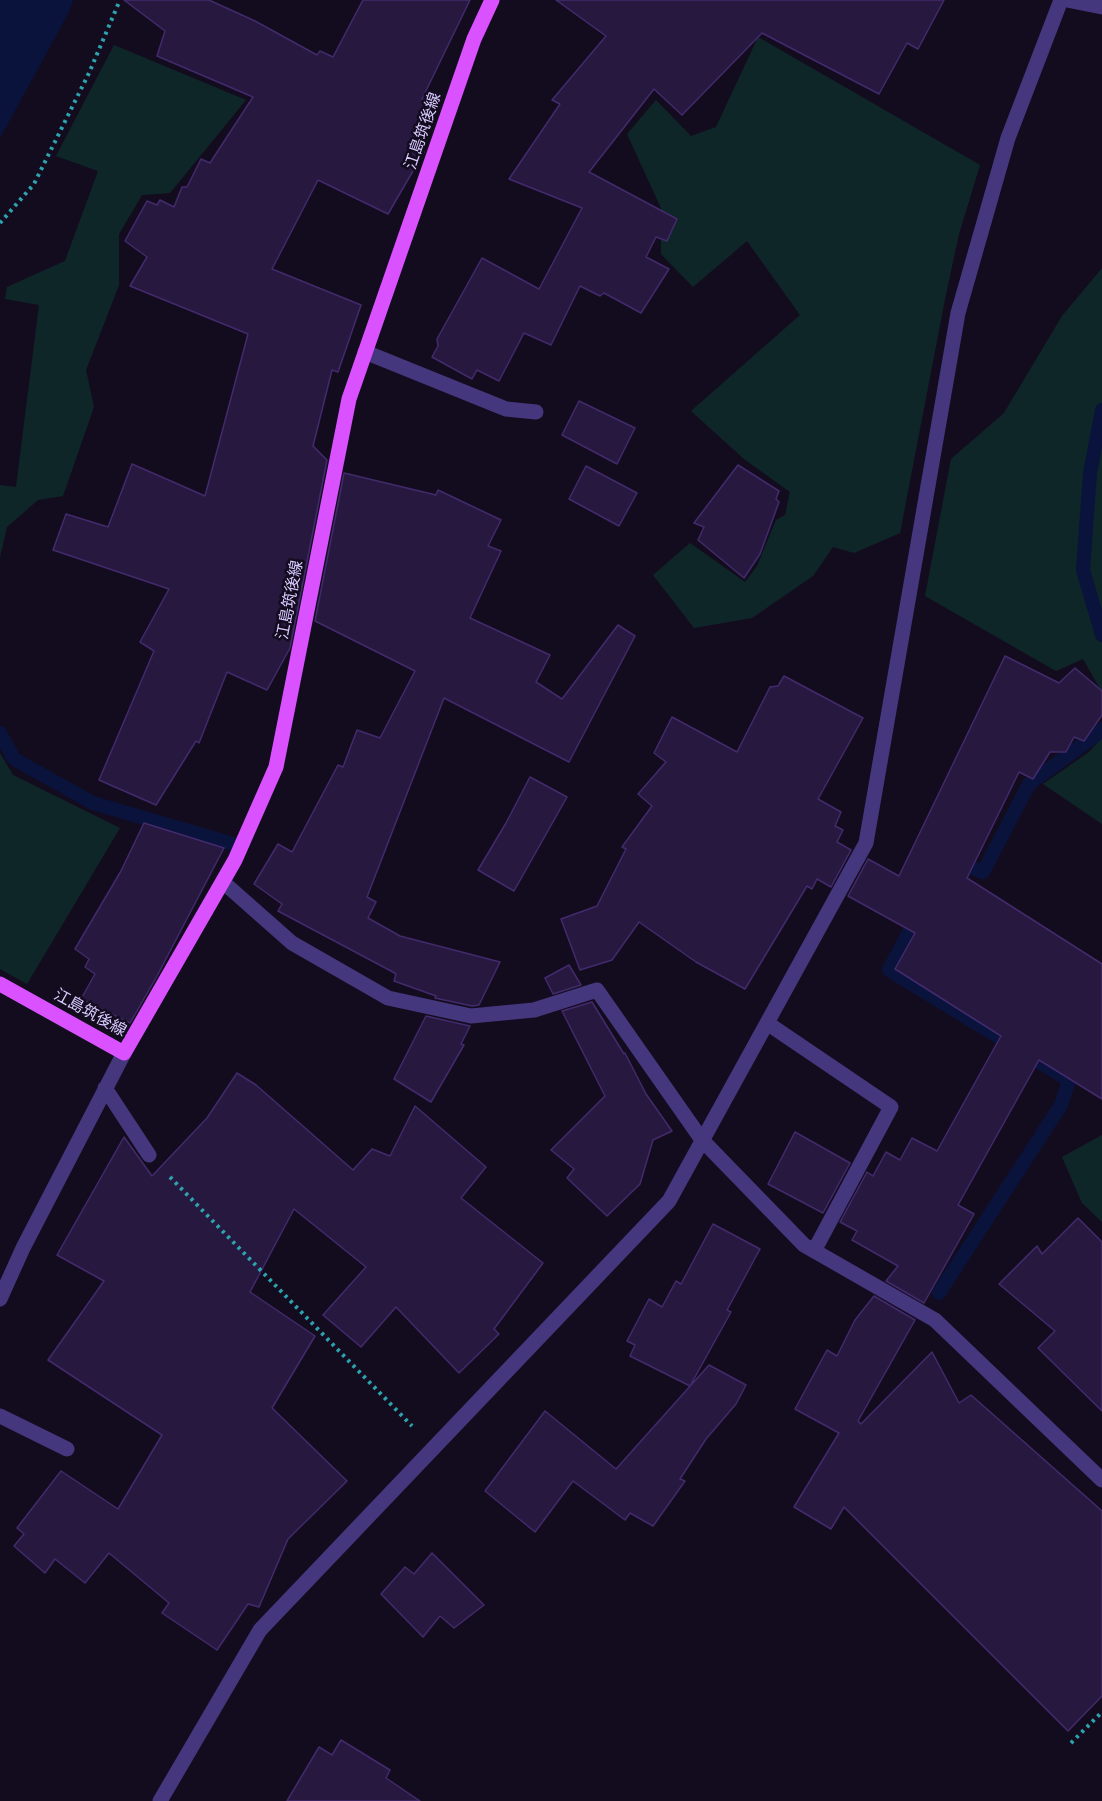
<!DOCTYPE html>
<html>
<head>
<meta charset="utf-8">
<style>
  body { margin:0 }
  canvas { display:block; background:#130c1f }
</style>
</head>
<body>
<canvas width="1102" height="1801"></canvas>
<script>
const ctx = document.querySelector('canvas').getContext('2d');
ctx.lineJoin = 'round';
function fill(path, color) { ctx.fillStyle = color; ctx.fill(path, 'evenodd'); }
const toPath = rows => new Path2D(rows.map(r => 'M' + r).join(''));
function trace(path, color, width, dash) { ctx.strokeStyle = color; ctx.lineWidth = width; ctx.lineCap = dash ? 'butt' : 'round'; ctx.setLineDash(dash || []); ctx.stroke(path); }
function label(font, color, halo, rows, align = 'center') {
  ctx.font = font + ' Inter,"Noto Sans JP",sans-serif'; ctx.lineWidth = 5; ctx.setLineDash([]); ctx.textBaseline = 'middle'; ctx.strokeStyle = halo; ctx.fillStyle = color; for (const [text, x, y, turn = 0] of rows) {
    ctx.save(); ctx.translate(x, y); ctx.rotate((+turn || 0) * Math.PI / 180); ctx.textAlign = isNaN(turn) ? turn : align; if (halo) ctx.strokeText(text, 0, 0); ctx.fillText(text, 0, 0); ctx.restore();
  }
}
fill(toPath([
  [758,37,980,165,959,234,945,299,900,533,854,553,833,547,813,576,752,618,694,628,653,575,690,543,745,582,757,566,776,520,785,515,790,492,744,459,691,411,800,315,747,241,693,287,661,254,661,208,627,134,656,100,691,136,716,127],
  [114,45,246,100,170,193,142,195,119,234,119,285,86,370,94,407,63,496,38,500,7,527,0,557,0,485,16,487,39,305,5,299,7,287,65,261,98,171,56,156],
  [1102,268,1102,692,1083,659,1056,671,925,596,951,459,1004,413,1062,316],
  [1102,738,1102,824,1043,784,1089,752],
  [0,753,13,775,120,828,27,984,0,969],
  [1102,1135,1102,1222,1082,1203,1062,1157]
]), '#0f2629');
fill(toPath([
  [0,0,73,0,69,12,0,138]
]), '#09133b');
trace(toPath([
  [1102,410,1090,473,1083,570,1102,635],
  [0,733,14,759,93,803,233,844],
  [956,862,983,872,1029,784,1100,732,1102,729],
  [918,915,889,970,1069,1080,1061,1105,939,1293]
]), '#09133b', 14);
const building = toPath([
  [124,0,209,0,255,21,317,55,320,51,333,57,363,0,470,0,422,99,433,104,410,144,424,152,388,214,318,180,272,269,361,305,338,372,332,370,313,446,327,460,290,648,267,690,227,672,199,743,196,741,156,805,99,780,154,651,140,642,169,589,53,550,66,514,108,527,132,464,205,496,248,334,130,286,147,257,125,241,147,201,157,205,160,200,174,207,182,187,187,187,201,159,210,163,253,97,157,56,165,31,124,0],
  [556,0,944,0,918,49,907,43,879,94,762,33,682,115,654,89,589,172,677,219,667,241,656,237,646,257,669,269,641,313,604,293,600,296,580,286,551,345,524,333,499,381,477,370,472,379,432,357,438,346,437,339,482,258,539,289,582,208,509,179,560,104,552,100,606,36,556,0],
  [579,401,635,428,617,464,562,435,579,401],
  [738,465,779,491,776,499,779,502,760,554,744,578,698,540,704,527,694,523,738,465],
  [586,466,637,493,619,526,569,499,586,466],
  [344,473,436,495,438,490,501,520,488,546,501,551,470,618,550,655,536,682,562,699,618,625,635,636,569,762,444,698,367,897,376,902,368,918,400,936,500,962,479,1005,472,1006,435,998,436,996,394,981,396,974,391,971,278,911,282,904,254,884,278,844,292,852,338,765,343,767,357,730,380,738,415,671,315,621,344,473],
  [1005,656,1059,683,1075,668,1102,691,1102,715,1084,741,1074,737,1066,752,1050,752,1033,779,1019,772,967,878,1102,964,1102,1099,1039,1060,958,1205,974,1214,924,1303,886,1281,898,1266,852,1240,857,1231,840,1222,867,1172,873,1176,886,1152,900,1160,912,1138,937,1151,1001,1036,895,969,915,933,848,896,868,859,899,876,1005,656],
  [784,676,863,718,818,799,841,812,835,826,843,830,837,842,851,850,831,887,817,879,812,889,807,886,745,989,696,962,639,922,612,960,580,970,561,919,597,906,626,849,622,847,652,806,638,794,666,762,654,753,672,717,737,752,770,687,778,686,784,676],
  [530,777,567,797,514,891,478,870,506,823,530,777],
  [144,823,224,848,157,976,130,1023,81,999,95,974,85,967,89,959,75,949,121,871,144,823],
  [569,965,581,985,553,994,545,978,569,965],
  [592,1002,624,1054,625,1053,646,1094,672,1131,653,1140,640,1184,607,1216,567,1178,574,1169,551,1150,605,1096,562,1011,592,1002],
  [426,1016,470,1026,461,1044,464,1045,431,1102,394,1079,426,1016],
  [237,1073,256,1085,353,1170,372,1149,390,1156,415,1106,486,1167,461,1198,543,1263,494,1329,499,1334,459,1373,396,1307,361,1347,323,1315,366,1267,294,1209,250,1292,315,1336,272,1408,347,1481,288,1539,259,1607,248,1604,217,1650,162,1613,169,1603,109,1553,85,1583,55,1559,45,1573,14,1546,24,1534,17,1528,61,1471,118,1509,162,1435,48,1360,104,1281,57,1255,124,1137,152,1176,207,1118,237,1073],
  [795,1132,850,1163,823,1213,768,1184,795,1132],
  [1078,1218,1102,1242,1102,1411,1038,1348,1055,1331,999,1284,1037,1246,1042,1254,1078,1218],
  [713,1224,760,1249,727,1310,731,1312,690,1386,630,1356,635,1345,627,1341,649,1299,662,1307,676,1281,681,1284,713,1224],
  [874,1296,915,1320,858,1421,861,1424,932,1352,959,1403,971,1395,1102,1511,1102,1696,1068,1731,844,1507,831,1529,794,1507,839,1433,795,1409,827,1350,837,1356,855,1320,874,1296],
  [709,1365,746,1385,736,1404,706,1439,680,1479,685,1481,653,1526,630,1513,625,1520,573,1481,535,1532,485,1491,545,1411,616,1469,709,1365],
  [432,1553,484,1605,454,1628,440,1616,423,1637,381,1594,405,1567,414,1574,432,1553],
  [341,1740,390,1770,386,1778,420,1801,287,1801,319,1747,332,1755,341,1740]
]);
fill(building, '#271840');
trace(building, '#422a6c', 1.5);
trace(toPath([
  [0,223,34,184,89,73,120,0],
  [170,1177,412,1426],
  [1071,1743,1102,1712]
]), '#2da3b0', 4, [3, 4.5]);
trace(toPath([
  [1067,0,1102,7],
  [365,352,506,409,536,412],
  [223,882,292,943,388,998,471,1016,534,1010,597,990,702,1140,804,1245,935,1320,1102,1480],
  [767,1023,891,1107,814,1251],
  [105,1088,149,1155],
  [0,1299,23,1248,124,1053],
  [0,1416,67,1449],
  [160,1801,260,1630,669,1201,866,843,958,313,1008,138,1061,0]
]), '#45377e', 15);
trace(toPath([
  [0,984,124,1053,235,860,276,767,349,399,474,39,492,0]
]), '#da51ff', 15);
label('16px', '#d9caff', '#130c1f', [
  ["江島筑後線",423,131,-71],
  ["江島筑後線",290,600,-79],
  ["江島筑後線",90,1013,29]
]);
</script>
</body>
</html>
